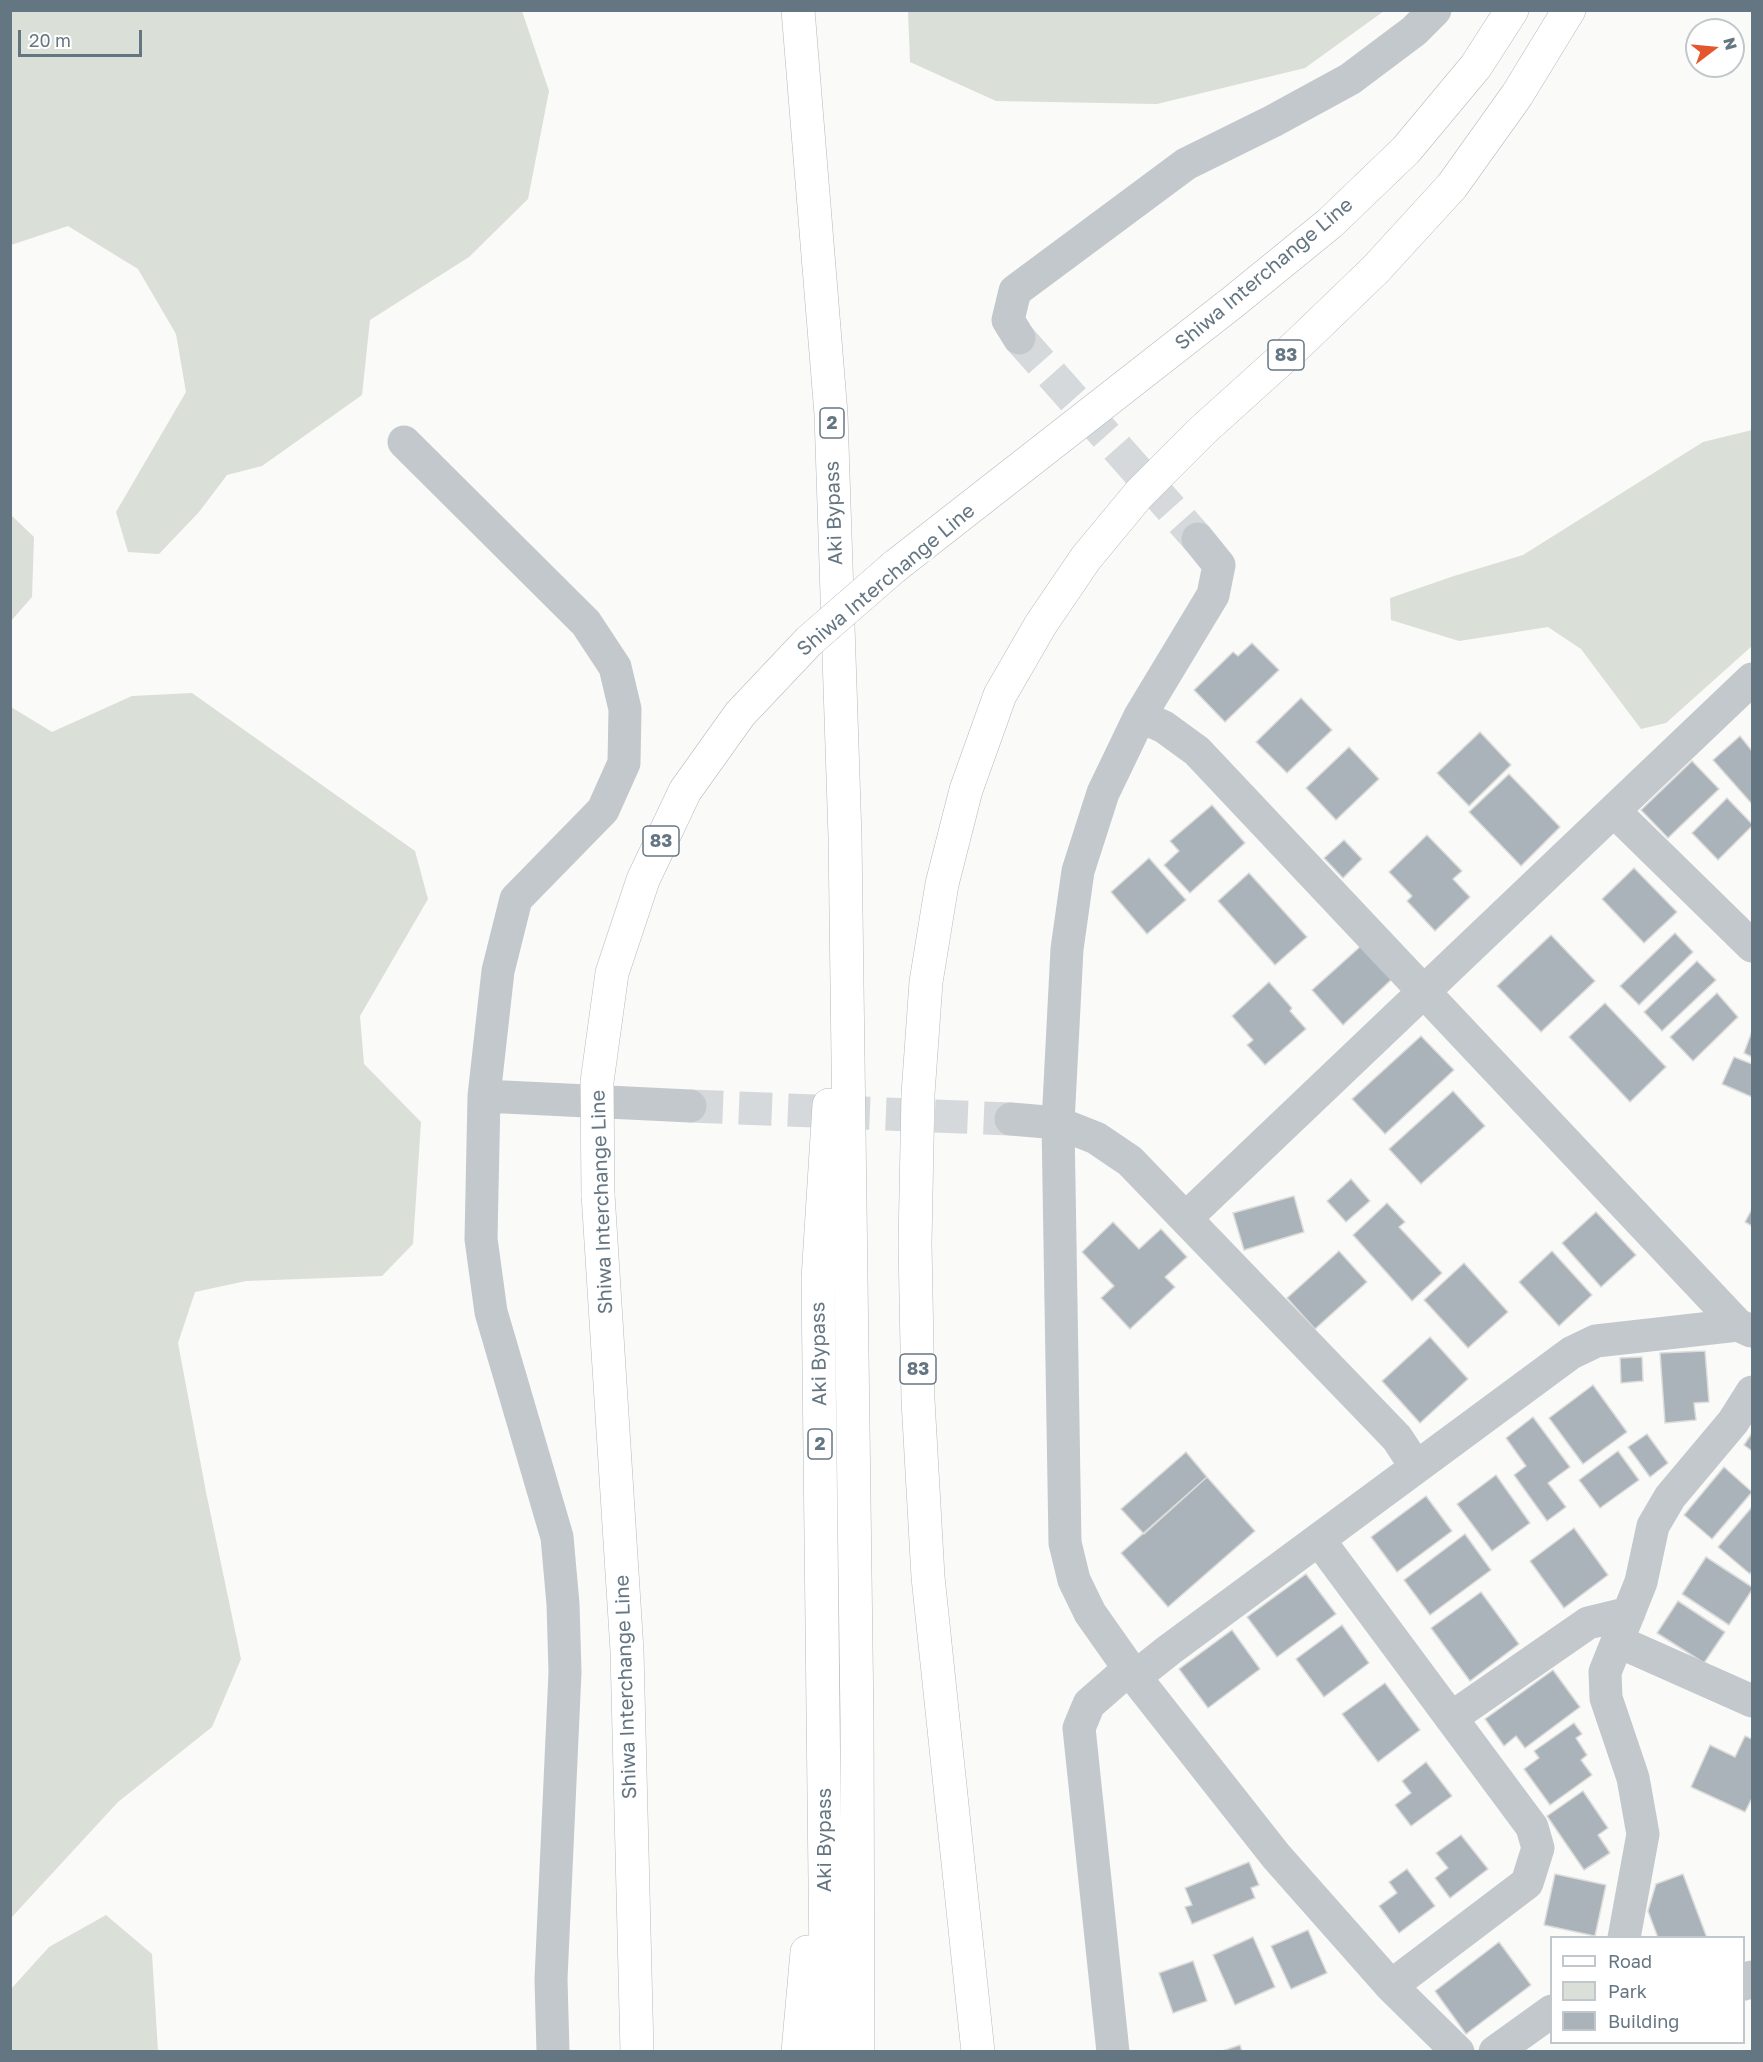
<!DOCTYPE html>
<html>
<head>
<meta charset="utf-8">
<style>
  body { margin:0 }
  #map { position:relative; width:1763px; height:2062px; overflow:hidden; background:#fafaf8; font-family:"Golos Text",sans-serif }
  canvas { display:block }
  .frame { position:absolute; inset:0; border:12px solid #657683; pointer-events:none }
  .legend { position:absolute; left:1550px; top:1936px; width:195px; height:108px; box-sizing:border-box; background:#fff; border:2px solid #c1c8cd; margin:0; padding:8px 10px; list-style:none; font-size:18px; color:#657683 }
  .legend li { display:flex; align-items:center; gap:12px; height:30px }
  .legend b { width:30px; border:2px solid #c1c8cd }
  .north { position:absolute; left:1685px; top:18px; width:60px; height:60px; box-sizing:border-box; background:#fff; border:2px solid #c1c8cd; border-radius:50%; rotate:74deg; font-size:16px; font-weight:700; line-height:24px; text-align:center; color:#657683 }
  .north::after { content:''; display:block; margin:auto; width:21px; height:27px; background:#e4572e; clip-path:polygon(50% 0,100% 100%,50% 72%,0 100%) }
  .scale { position:absolute; left:18px; top:30px; width:124px; height:27px; box-sizing:border-box; border:3px solid #657683; border-top:0; padding-left:8px; font-size:18px; line-height:21px; white-space:nowrap; color:#657683; -webkit-text-stroke:4px #fff; paint-order:stroke }
</style>
</head>
<body>
<div id="map">
<canvas width="1763" height="2062"></canvas>
<div class="frame"></div>
<ul class="legend">
<li><b style="height:8px;background:#fff"></b>Road</li>
<li><b style="height:16px;background:#dadfd7"></b>Park</li>
<li><b style="height:16px;background:#aab3b9"></b>Building</li>
</ul>
<div class="north">N</div>
<div class="scale">20 m</div>
</div>
<script>
const ctx = document.querySelector('canvas').getContext('2d');
ctx.lineJoin = 'round';
function fill(path, color) { ctx.fillStyle = color; ctx.fill(path, 'evenodd'); }
const toPath = rows => new Path2D(rows.map(r => 'M' + r).join(''));
function trace(path, color, width, dash) { ctx.strokeStyle = color; ctx.lineWidth = width; ctx.lineCap = dash ? 'butt' : 'round'; ctx.setLineDash(dash || []); ctx.stroke(path); }
function label(font, color, halo, rows, align = 'center') {
  ctx.font = font + ' "Golos Text",sans-serif'; ctx.lineWidth = 6; ctx.setLineDash([]); ctx.textBaseline = 'middle'; ctx.strokeStyle = halo; ctx.fillStyle = color; for (const [text, x, y, turn = 0] of rows) {
    ctx.save(); ctx.translate(x, y); ctx.rotate((+turn || 0) * Math.PI / 180); ctx.textAlign = isNaN(turn) ? turn : align; if (halo) ctx.strokeText(text, 0, 0); ctx.fillText(text, 0, 0); ctx.restore();
  }
}
fill(toPath([
  [10,11,522,11,549,91,528,199,469,257,370,320,362,395,262,466,227,475,199,512,159,554,128,552,116,512,186,392,176,334,138,269,68,226,11,245],
  [908,11,908,10,1384,11,1305,68,1157,104,996,101,910,62],
  [1752,430,1752,646,1666,723,1641,729,1581,649,1548,627,1459,641,1391,620,1390,598,1454,576,1523,555,1703,442],
  [11,515,34,537,32,597,11,621],
  [192,693,415,851,428,899,360,1016,364,1064,421,1122,413,1244,382,1276,246,1281,195,1292,178,1343,206,1492,241,1659,212,1727,118,1802,11,1918,11,707,52,732,132,696],
  [106,1915,152,1954,158,2051,11,2051,11,1989,49,1947]
]), '#dadfd7');
const building = toPath([
  [1252,643,1279,670,1225,722,1194,690,1233,652,1238,656,1252,643],
  [1301,698,1332,730,1287,773,1256,742,1301,698],
  [1480,732,1511,765,1469,806,1437,773,1480,732],
  [1740,736,1752,751,1752,804,1713,760,1740,736],
  [1349,747,1379,779,1336,820,1306,788,1349,747],
  [1692,761,1719,789,1668,838,1641,810,1692,761],
  [1509,774,1560,827,1521,866,1469,812,1509,774],
  [1727,798,1752,824,1752,826,1718,860,1692,833,1727,798],
  [1212,805,1245,843,1190,893,1164,865,1179,851,1170,841,1212,805],
  [1427,835,1462,871,1453,879,1470,897,1435,931,1407,901,1412,896,1389,872,1427,835],
  [1344,840,1362,859,1343,878,1324,858,1344,840],
  [1149,858,1186,900,1147,934,1111,892,1149,858],
  [1634,868,1677,912,1644,943,1602,899,1634,868],
  [1249,873,1307,937,1275,965,1218,901,1249,873],
  [1675,933,1693,952,1639,1005,1620,986,1675,933],
  [1551,935,1595,981,1541,1032,1497,986,1551,935],
  [1362,945,1392,979,1343,1025,1312,990,1362,945],
  [1697,961,1716,980,1662,1031,1644,1012,1697,961],
  [1269,982,1292,1008,1290,1011,1306,1029,1265,1065,1247,1045,1253,1040,1232,1016,1269,982],
  [1717,993,1738,1017,1693,1061,1670,1037,1717,993],
  [1605,1003,1666,1067,1630,1102,1569,1037,1605,1003],
  [1752,1031,1752,1057,1744,1053,1752,1031],
  [1421,1036,1454,1070,1385,1134,1352,1099,1421,1036],
  [1734,1057,1752,1064,1752,1097,1722,1084,1734,1057],
  [1453,1091,1485,1126,1421,1184,1389,1149,1453,1091],
  [1351,1179,1370,1201,1346,1222,1327,1201,1351,1179],
  [1294,1196,1304,1232,1244,1250,1233,1213,1294,1196],
  [1387,1203,1405,1222,1399,1227,1442,1273,1412,1301,1353,1235,1387,1203],
  [1752,1209,1752,1226,1745,1222,1752,1209],
  [1596,1212,1636,1255,1601,1287,1562,1243,1596,1212],
  [1113,1222,1139,1249,1161,1229,1187,1257,1165,1277,1175,1287,1130,1329,1101,1298,1114,1286,1082,1252,1113,1222],
  [1339,1251,1367,1282,1315,1329,1287,1298,1339,1251],
  [1552,1251,1592,1295,1559,1326,1519,1282,1552,1251],
  [1464,1263,1508,1312,1468,1348,1424,1300,1464,1263],
  [1430,1337,1468,1379,1420,1423,1382,1381,1430,1337],
  [1705,1351,1709,1402,1694,1403,1696,1420,1665,1423,1660,1353,1705,1351],
  [1642,1357,1643,1381,1621,1383,1620,1358,1642,1357],
  [1593,1385,1627,1432,1583,1464,1549,1418,1593,1385],
  [1533,1417,1570,1467,1548,1483,1566,1507,1547,1521,1514,1475,1526,1466,1506,1438,1533,1417],
  [1752,1433,1752,1451,1744,1445,1752,1433],
  [1647,1434,1668,1463,1650,1477,1628,1447,1647,1434],
  [1618,1451,1639,1480,1600,1508,1579,1480,1618,1451],
  [1186,1452,1207,1477,1144,1534,1121,1509,1186,1452],
  [1724,1467,1752,1492,1712,1539,1684,1515,1724,1467],
  [1496,1475,1530,1523,1492,1551,1457,1504,1496,1475],
  [1207,1477,1255,1531,1168,1607,1121,1553,1207,1477],
  [1426,1496,1452,1531,1397,1572,1371,1537,1426,1496],
  [1752,1507,1752,1571,1750,1574,1718,1547,1752,1507],
  [1574,1528,1608,1575,1564,1608,1530,1561,1574,1528],
  [1465,1534,1491,1570,1430,1615,1404,1580,1465,1534],
  [1706,1557,1752,1587,1752,1590,1729,1625,1682,1594,1706,1557],
  [1306,1574,1336,1614,1277,1657,1247,1617,1306,1574],
  [1481,1592,1519,1644,1470,1681,1431,1628,1481,1592],
  [1678,1601,1725,1632,1704,1663,1657,1633,1678,1601],
  [1342,1625,1369,1663,1324,1697,1296,1659,1342,1625],
  [1232,1630,1260,1669,1208,1708,1179,1669,1232,1630],
  [1553,1670,1580,1707,1525,1748,1516,1736,1504,1746,1485,1719,1553,1670],
  [1385,1683,1420,1730,1378,1762,1342,1714,1385,1683],
  [1574,1723,1582,1734,1576,1738,1587,1755,1581,1760,1592,1775,1550,1805,1524,1769,1539,1758,1534,1751,1574,1723],
  [1745,1736,1752,1739,1752,1801,1751,1800,1745,1812,1691,1787,1710,1745,1735,1757,1745,1736],
  [1426,1762,1452,1796,1411,1826,1395,1805,1411,1793,1402,1781,1426,1762],
  [1583,1791,1608,1828,1598,1835,1610,1853,1584,1870,1547,1816,1583,1791],
  [1461,1835,1488,1869,1450,1898,1435,1878,1448,1868,1436,1853,1461,1835],
  [1249,1862,1259,1885,1251,1888,1255,1898,1192,1924,1185,1907,1192,1905,1185,1888,1249,1862],
  [1407,1869,1435,1906,1399,1933,1379,1906,1397,1893,1389,1882,1407,1869],
  [1555,1874,1606,1885,1595,1936,1544,1925,1555,1874],
  [1683,1874,1707,1938,1658,1938,1648,1911,1656,1884,1683,1874],
  [1308,1930,1327,1973,1291,1989,1271,1946,1308,1930],
  [1253,1937,1275,1987,1235,2005,1213,1955,1253,1937],
  [1499,1942,1531,1985,1466,2034,1435,1991,1499,1942],
  [1193,1961,1207,2001,1173,2013,1159,1973,1193,1961],
  [1240,2045,1242,2052,1219,2052,1240,2045]
]);
fill(building, '#aab3b9');
trace(building, '#dcdcda', 1.5);
trace(toPath([
  [1019,338,1198,539],
  [690,1106,1011,1119]
]), '#d5d9db', 33, [33, 16]);
const primary = toPath([
  [894,567,1233,302,1330,223,1406,150,1476,66,1512,10],
  [598,1194,627,1651,637,2052],
  [978,2052,928,1577,918,1400,915,1243,918,1094,926,982,942,884,966,790,1000,695,1041,624,1086,558,1139,494,1203,430,1295,347,1376,269,1452,186,1517,95,1569,10]
]);
const highway = toPath([
  [798,10,831,414,845,837,857,1719,858,2052],
  [798,2052,807,1952],
  [827,2052,818,1279,829,1105]
]);
trace(primary, '#b5babe', 34);
trace(highway, '#b4b9bd', 34);
trace(toPath([
  [1019,338,1008,320,1015,291,1186,164,1273,121,1350,79,1414,31,1435,10],
  [404,442,586,623,615,667,625,709,624,763,603,810,516,899,498,971,484,1096,481,1239,491,1312,557,1537,563,1604,565,1672,551,1979,553,2052],
  [1198,539,1219,565,1213,595,1140,716,1103,793,1078,871,1067,949,1058,1123,1065,1543,1074,1580,1090,1613,1135,1677,1276,1856,1391,1986,1458,2052],
  [1140,716,1164,727,1197,751,1738,1325],
  [1614,811,1752,946],
  [484,1096,690,1106],
  [1011,1119,1058,1123,1096,1138,1130,1161,1397,1438,1416,1467],
  [1186,1218,1752,679],
  [1319,1540,1532,1827,1538,1848,1527,1883,1391,1986],
  [1617,1641,1752,1701],
  [1135,1677,1169,1650,1571,1353,1596,1341,1738,1325,1751,1331],
  [1451,1718,1588,1623,1629,1613],
  [1624,1938,1643,1834,1633,1778,1606,1698,1605,1672,1641,1582,1653,1526,1670,1497,1733,1422,1752,1392],
  [1744,1984,1752,1977],
  [1113,2052,1079,1728,1089,1704,1129,1669],
  [1495,2052,1552,2011]
]), '#c3c8cc', 33);
trace(primary, '#fff', 33);
trace(highway, '#fff', 33);
const primaryBridge = toPath([
  [598,1194,597,1082,612,973,643,880,685,791,740,714,809,641,894,567]
]);
trace(primaryBridge, '#b5babe', 34, []);
trace(primaryBridge, '#fff', 33);
for (const [x, y, w] of [
  [1286,355,36],
  [832,423,24],
  [661,841,36],
  [918,1369,36],
  [820,1444,24]
]) { const box = new Path2D(); box.roundRect(x - w / 2, y - 15, w, 30, 4.5); ctx.fillStyle = '#fff'; ctx.fill(box); trace(box, '#657683', 1.5); }
label('bold 18px', '#657683', null, [
  ["83",1286,355],
  ["2",832,423],
  ["83",661,841],
  ["83",918,1369],
  ["2",820,1444]
]);
label('20px', '#657683', '#fff', [
  ["Shiwa Interchange Line",1264,274,-40],
  ["Aki Bypass",834,513,-92],
  ["Shiwa Interchange Line",886,580,-40],
  ["Shiwa Interchange Line",602,1202,-92],
  ["Aki Bypass",819,1354,-91],
  ["Shiwa Interchange Line",626,1687,-92],
  ["Aki Bypass",825,1840,-90]
]);
</script>
</body>
</html>
